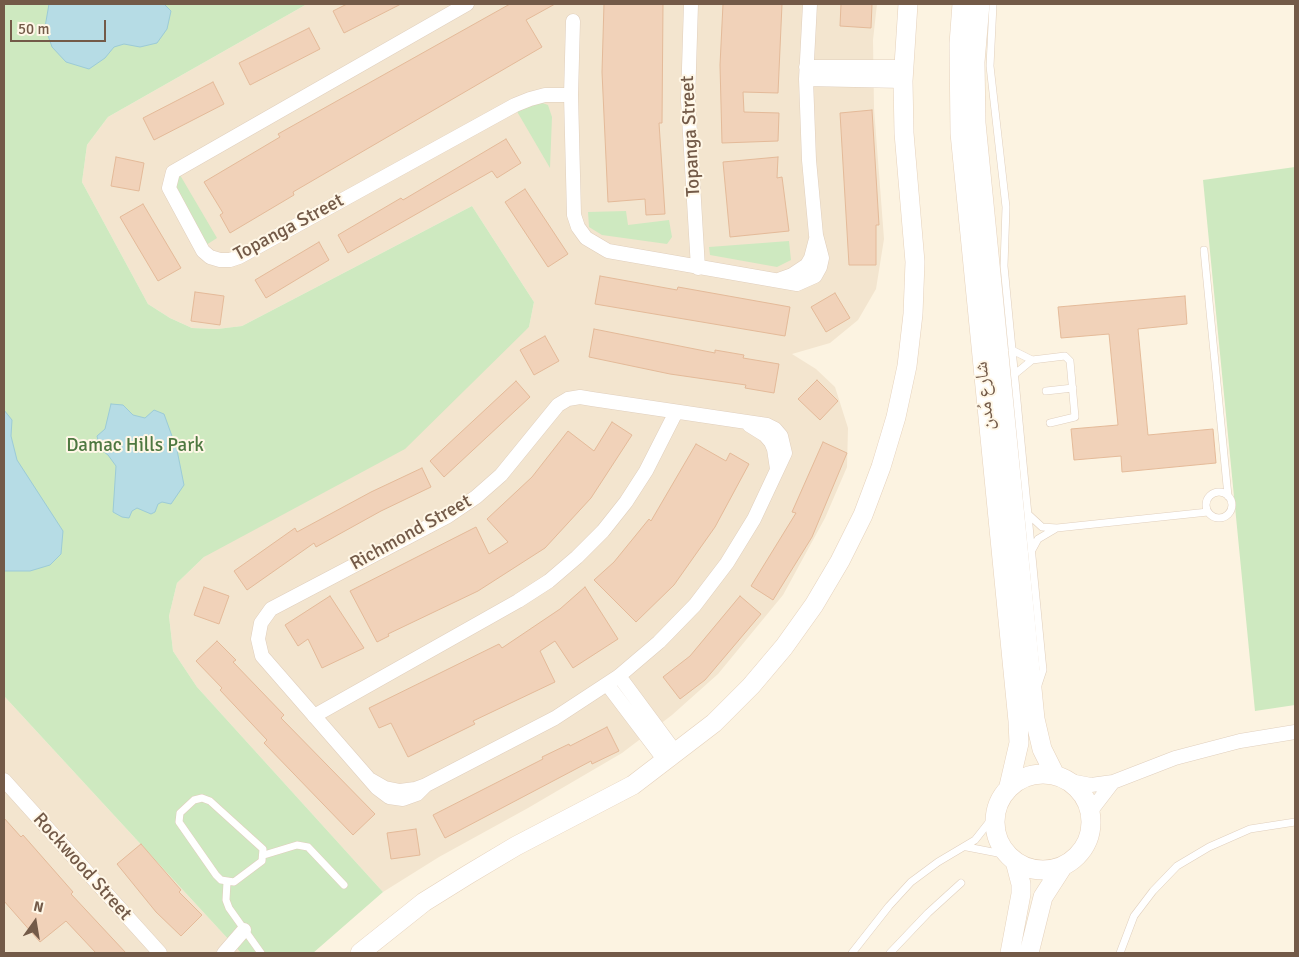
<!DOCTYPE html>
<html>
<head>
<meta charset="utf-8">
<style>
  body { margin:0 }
  #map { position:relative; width:1299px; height:957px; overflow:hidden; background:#fcf3e1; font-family:Signika,sans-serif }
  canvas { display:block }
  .frame { position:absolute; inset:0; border:5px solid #735a48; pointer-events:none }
  .north { position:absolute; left:10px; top:897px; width:50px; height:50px; -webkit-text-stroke:4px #fff7e7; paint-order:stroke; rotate:13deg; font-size:14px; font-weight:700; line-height:20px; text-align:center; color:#735a48 }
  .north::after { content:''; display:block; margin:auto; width:18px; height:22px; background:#735a48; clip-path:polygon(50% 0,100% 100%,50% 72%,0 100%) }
  .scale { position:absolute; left:10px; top:20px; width:96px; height:22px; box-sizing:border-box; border:2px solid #735a48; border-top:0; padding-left:6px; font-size:15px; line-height:18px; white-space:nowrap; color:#735a48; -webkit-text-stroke:4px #fff7e7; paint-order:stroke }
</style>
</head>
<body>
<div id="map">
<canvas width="1299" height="957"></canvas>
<div class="frame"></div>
<div class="north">N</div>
<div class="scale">50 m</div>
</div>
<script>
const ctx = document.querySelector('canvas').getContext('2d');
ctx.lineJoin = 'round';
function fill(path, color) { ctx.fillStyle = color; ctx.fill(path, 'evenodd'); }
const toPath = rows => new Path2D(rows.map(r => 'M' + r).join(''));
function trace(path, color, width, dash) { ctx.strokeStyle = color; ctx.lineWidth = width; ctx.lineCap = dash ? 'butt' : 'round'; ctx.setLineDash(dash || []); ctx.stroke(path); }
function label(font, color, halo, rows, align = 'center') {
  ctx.font = font + ' Signika,"Noto Naskh Arabic",sans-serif'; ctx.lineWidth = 4; ctx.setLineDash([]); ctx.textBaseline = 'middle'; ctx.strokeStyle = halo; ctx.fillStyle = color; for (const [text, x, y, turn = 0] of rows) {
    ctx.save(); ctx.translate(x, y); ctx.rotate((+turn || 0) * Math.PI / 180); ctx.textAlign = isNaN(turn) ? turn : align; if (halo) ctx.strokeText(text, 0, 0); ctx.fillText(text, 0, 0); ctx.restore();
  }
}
fill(toPath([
  [307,4,877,4,873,40,874,108,884,239,876,289,858,320,830,343,792,354,816,369,835,387,848,428,847,467,825,518,783,595,718,674,672,715,622,753,528,808,439,857,383,892,197,687,173,651,169,616,177,583,204,557,529,327,534,302,472,206,242,326,217,329,192,328,170,318,148,304,82,182,87,145,108,117],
  [4,696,241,953,4,953]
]), '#f3e5cf');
fill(toPath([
  [4,4,307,4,108,117,87,145,82,182,148,304,170,318,192,328,217,329,242,326,472,206,534,302,529,327,405,449,204,557,177,583,169,616,173,651,197,687,383,892,313,953,241,953,4,696],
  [534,100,548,105,552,117,550,168,515,108],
  [1295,167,1295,705,1255,711,1203,180],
  [180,175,217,238,203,247,166,184],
  [626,211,628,225,669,220,672,237,667,244,602,235,589,227,588,212],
  [789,241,791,260,777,267,710,255,709,247]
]), '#cee9c0');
const water = toPath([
  [49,4,164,4,171,11,167,29,157,43,140,47,124,44,114,47,105,58,89,69,66,62,52,47,45,27,49,4],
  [111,404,123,405,133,415,145,418,154,410,164,414,177,450,184,485,171,504,162,502,158,504,155,512,151,514,137,508,132,511,129,518,122,517,113,512,116,466,108,455,100,449,97,436,105,429,111,404],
  [4,410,12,420,11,436,17,460,63,531,61,554,50,565,30,571,4,571,4,410]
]);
fill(water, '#b6dce5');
trace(water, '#9ccbd7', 1);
const building = toPath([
  [347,4,401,4,344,33,333,11,347,4],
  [510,4,555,4,526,20,542,47,293,192,294,195,230,233,220,215,223,213,204,182,280,137,278,134,510,4],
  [604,4,663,4,662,123,659,123,665,214,646,215,645,199,608,202,602,72,604,4],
  [723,4,782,4,778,93,743,92,744,112,779,113,778,141,722,143,720,65,723,4],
  [841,4,872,4,871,28,840,26,841,4],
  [309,28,320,49,250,85,239,63,309,28],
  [213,82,224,104,154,140,143,118,213,82],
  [872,110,879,225,876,225,876,265,849,265,840,113,872,110],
  [506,139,521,163,497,178,492,171,348,253,338,235,401,198,403,200,506,139],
  [116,157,144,163,139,191,111,186,116,157],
  [778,157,777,178,782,177,789,231,730,237,723,162,778,157],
  [525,189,568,254,548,267,505,202,525,189],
  [143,204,181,268,158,281,120,217,143,204],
  [319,242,329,260,266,298,255,280,319,242],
  [600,276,677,290,678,287,790,307,785,336,595,304,600,276],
  [195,292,224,296,220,325,191,321,195,292],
  [835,293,850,318,826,332,811,307,835,293],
  [1185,296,1187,324,1138,329,1148,435,1213,429,1216,463,1122,472,1121,456,1074,460,1071,429,1118,425,1109,334,1061,338,1058,307,1185,296],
  [594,329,715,353,715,350,744,355,743,358,779,364,774,393,745,388,746,385,670,374,589,357,594,329],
  [545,336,559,361,534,375,520,350,545,336],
  [817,380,838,401,820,420,798,399,817,380],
  [516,381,530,397,444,477,430,461,516,381],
  [612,422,632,435,591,498,545,548,478,591,388,634,389,636,377,642,350,591,476,527,489,554,508,542,487,519,532,477,568,431,594,451,612,422],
  [823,442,847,453,812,537,773,600,751,586,796,513,792,512,823,442],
  [696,444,726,461,730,453,749,464,715,527,674,585,636,622,594,580,614,562,649,519,651,521,696,444],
  [422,468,431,487,381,511,316,547,314,543,247,590,234,571,295,528,297,532,371,492,422,468],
  [204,587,229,596,219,624,194,615,204,587],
  [585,587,618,639,573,668,555,641,540,651,555,682,473,721,475,724,408,757,391,723,379,728,369,708,499,644,502,648,560,609,585,587],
  [330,596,364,648,322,668,308,639,298,646,285,625,330,596],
  [740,596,761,614,705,680,680,699,663,677,690,656,740,596],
  [217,641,236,660,233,662,284,715,281,718,375,814,353,835,264,743,267,740,220,690,222,688,196,661,217,641],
  [607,727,619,751,592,764,591,761,445,838,433,815,543,759,542,757,569,744,570,746,607,727],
  [4,818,21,837,23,835,73,892,71,894,126,953,96,953,66,921,40,942,4,901,4,818],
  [416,829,420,855,391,859,387,833,416,829],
  [141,844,181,890,179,892,202,915,181,936,156,912,117,864,141,844]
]);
fill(building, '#f1d2b9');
trace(building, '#e4ba99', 1);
const lane = toPath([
  [993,4,990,66,1006,207,1004,266,1042,660,1043,670,1037,688],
  [1204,250,1228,496],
  [1012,350,1032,360,1065,356,1070,361,1075,417,1050,423],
  [1015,374,1032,360],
  [1046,391,1073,388],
  '1206 505a13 13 0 1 1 26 0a13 13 0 1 1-26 0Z',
  [1029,515,1042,527,1057,528,1208,512],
  [1032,550,1038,539,1055,529],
  [202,798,210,801,263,849,262,861,234,882,221,880,216,875,179,822,180,813,194,800,202,798],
  [967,847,1008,855],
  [264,855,297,845,308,847,344,885],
  [227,882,226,900,229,908,261,953],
  [852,953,889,906,911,882,938,862,975,840,994,816],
  [890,953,928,913,961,883],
  [1120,953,1134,916,1153,891,1177,866,1209,847,1250,829,1295,822]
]);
const street = toPath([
  [467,4,173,172,169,188,203,251,210,257,220,260,230,260,239,257,515,105,530,99,545,95,571,95],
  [691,4,688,100,698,268],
  [573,21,571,95,574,215,578,227,586,238,608,251,797,284,815,276,820,267,822,258,816,235,809,160,806,79,810,4],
  [806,67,903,67],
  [806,79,903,81],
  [778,280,792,275,807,265,811,258,816,239],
  [749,425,765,435,771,442,774,449,777,469],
  [619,676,676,753],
  [607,684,666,762],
  [314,716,518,601,549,581,577,557,603,531,626,502,646,471,676,412],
  [4,780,160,953],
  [371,780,385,788,400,791,415,789,426,785,555,718,619,676,659,642,695,605,727,563,754,519,785,453,781,436,775,429,767,425,592,399,580,397,568,399,558,405,501,475,476,497,448,516,271,609,261,623,258,639,262,656,377,788,389,797,403,799,417,794,426,785],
  [1070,781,1091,785,1113,782,1175,758,1240,741,1295,732],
  [1090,812,1113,782],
  [224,953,244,930]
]);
const secondary = toPath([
  [962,4,959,44,960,133,1018,721,1019,743,1009,786],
  [980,4,975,62,976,123,1035,719,1042,749,1055,775],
  '995 822a48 48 0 1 1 96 0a48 48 0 1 1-96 0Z',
  [360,953,424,902,469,874,516,846,633,785,714,723,751,686,784,647,814,605,840,561,863,515,881,467,896,417,907,366,913,314,915,262,904,133,903,81,908,4],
  [1010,953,1021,894,1021,884,1015,861],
  [1029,953,1043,897,1063,866]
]);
trace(lane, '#e0cfbd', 8);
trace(street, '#e0cfbd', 15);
trace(secondary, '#e5d1bb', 20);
trace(lane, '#fff', 7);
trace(street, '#fff', 14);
trace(secondary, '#fff', 19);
label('19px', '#735a48', '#fff7e7', [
  ["Topanga Street",691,136,-93],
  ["Topanga Street",289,228,-28],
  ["شارع مُدن",985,396,-96],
  ["Richmond Street",411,533,-29],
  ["Rockwood Street",82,867,48]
]);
label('19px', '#4e7841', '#fff7e7', [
  ["Damac Hills Park",135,446]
]);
</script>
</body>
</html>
